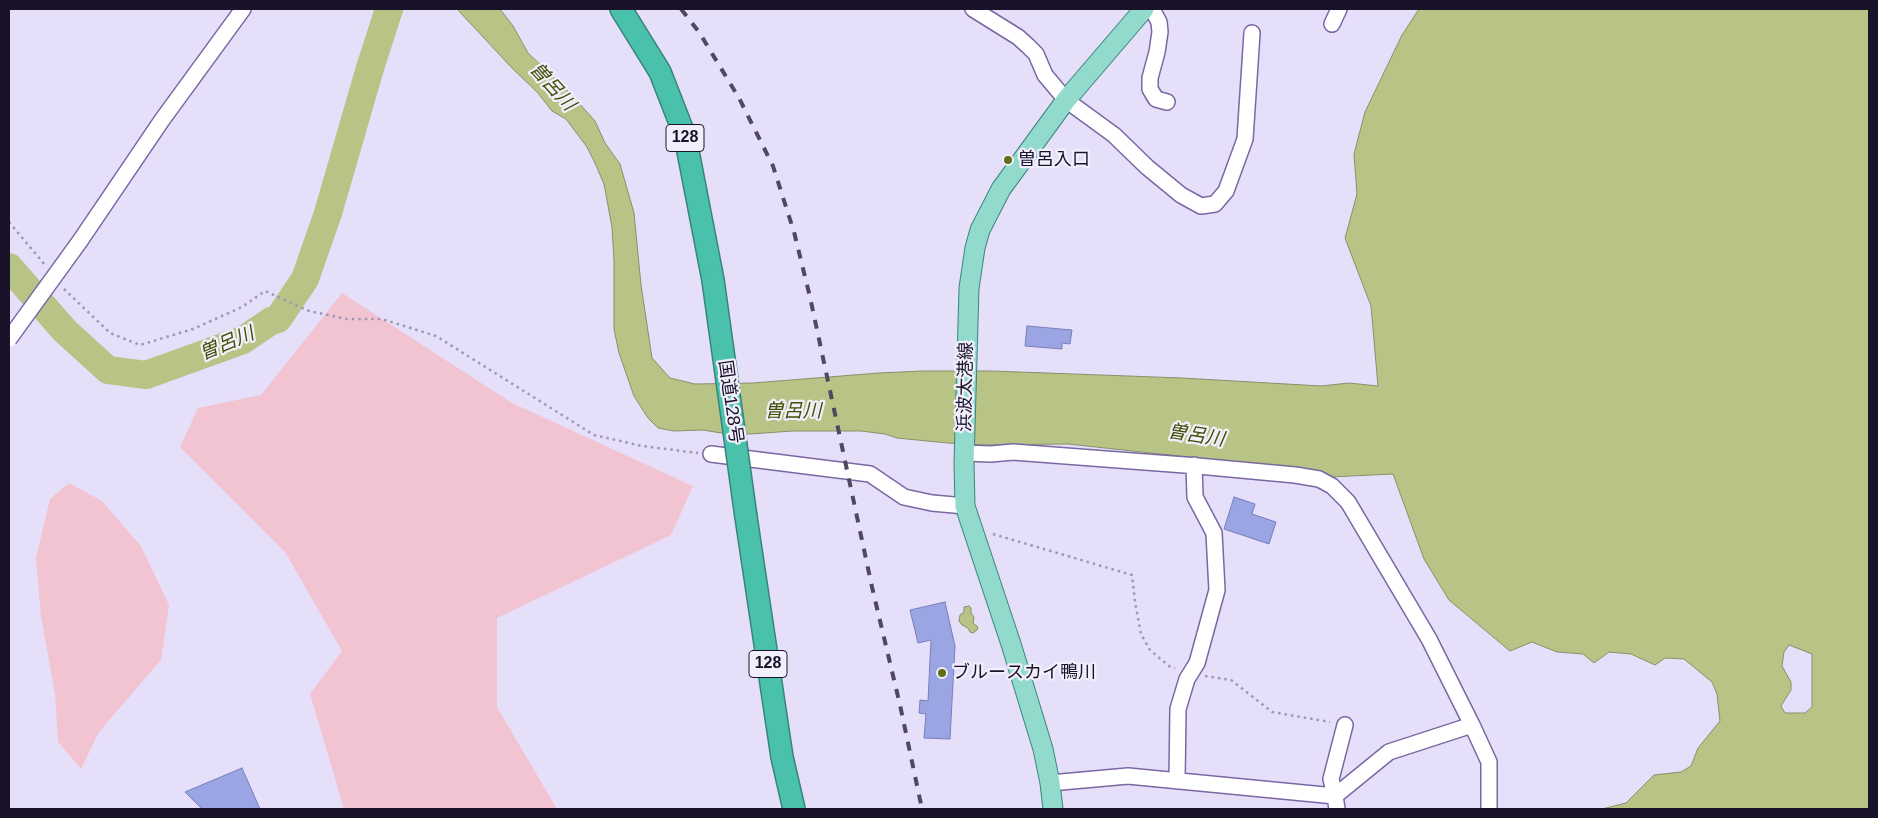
<!DOCTYPE html>
<html>
<head>
<meta charset="utf-8">
<style>
  body { margin:0 }
  #map { position:relative; width:1878px; height:818px; overflow:hidden; background:#e6dffa; font-family:Arial,sans-serif }
  canvas { display:block }
  .frame { position:absolute; inset:0; border:10px solid #191229; pointer-events:none }
</style>
</head>
<body>
<div id="map">
<canvas width="1878" height="818"></canvas>
<div class="frame"></div>
</div>
<script>
const ctx = document.querySelector('canvas').getContext('2d');
ctx.lineJoin = 'round';
function fill(path, color) { ctx.fillStyle = color; ctx.fill(path, 'evenodd'); }
const toPath = rows => new Path2D(rows.map(r => 'M' + r).join(''));
function trace(path, color, width, dash) { ctx.strokeStyle = color; ctx.lineWidth = width; ctx.lineCap = dash ? 'butt' : 'round'; ctx.setLineDash(dash || []); ctx.stroke(path); }
function label(font, color, halo, rows, align = 'center') {
  ctx.font = font + ' Arial,"Noto Sans JP",sans-serif'; ctx.lineWidth = 4.5; ctx.setLineDash([]); ctx.textBaseline = 'middle'; ctx.strokeStyle = halo; ctx.fillStyle = color; for (const [text, x, y, turn = 0] of rows) {
    ctx.save(); ctx.translate(x, y); ctx.rotate((+turn || 0) * Math.PI / 180); ctx.textAlign = isNaN(turn) ? turn : align; if (halo) ctx.strokeText(text, 0, 0); ctx.fillText(text, 0, 0); ctx.restore();
  }
}
fill(toPath([
  [342,293,512,403,693,486,671,535,497,618,497,707,557,809,344,809,310,694,342,651,285,552,180,447,198,408,261,395],
  [69,483,102,501,141,546,169,605,161,660,99,732,81,769,58,742,55,694,41,616,36,558,50,499]
]), '#f2c4d2');
const water = toPath([
  [380,9,403,9,389,46,368,65,371,38,380,9],
  [457,9,500,9,513,26,528,53,567,90,595,121,605,143,620,164,634,213,641,285,652,358,670,378,695,384,753,383,879,373,922,371,992,371,1182,378,1321,386,1349,383,1378,386,1371,306,1345,238,1357,194,1354,154,1365,112,1402,35,1419,9,1869,9,1869,809,1602,809,1626,803,1654,775,1681,772,1691,766,1698,748,1720,721,1717,694,1712,682,1684,659,1665,658,1655,665,1631,654,1609,652,1594,663,1583,654,1557,652,1532,642,1510,651,1449,600,1424,559,1393,474,1330,477,1253,464,1068,444,978,445,948,443,897,438,885,434,861,431,793,431,750,434,721,433,703,430,674,431,658,428,648,418,634,396,619,353,614,329,614,261,612,227,604,184,595,163,587,147,566,119,552,111,538,93,512,68,457,9],
  [1789,645,1812,654,1812,707,1805,713,1785,713,1781,706,1791,690,1791,682,1782,666,1784,652,1789,645],
  [969,606,971,608,971,613,974,617,973,623,978,627,977,630,973,633,970,632,968,628,962,625,959,621,960,615,964,612,964,607,969,606]
]);
fill(water, '#b8c486');
trace(water, '#888f6a', 1);
trace(toPath([
  [9,267,65,331,108,370,146,375,243,340,271,321,278,319,305,279,328,213,370,68,389,9]
]), '#b8c486', 28);
const building = toPath([
  [1027,326,1072,330,1070,344,1062,343,1062,349,1025,346,1027,326],
  [1234,497,1255,504,1252,514,1276,522,1269,544,1224,529,1234,497],
  [945,602,955,646,950,739,924,738,926,714,919,713,920,700,928,701,931,640,918,643,910,610,945,602],
  [242,768,260,809,202,809,185,792,242,768]
]);
fill(building, '#9ca5e4');
trace(building, '#777fbc', 1);
const minor = toPath([
  [973,9,1018,37,1028,46,1036,54,1045,75,1066,100,1114,135,1147,167,1181,195,1201,206,1215,204,1226,191,1245,139,1252,33],
  [1152,9,1159,22,1160,32,1157,52,1150,78,1150,89,1156,99,1167,102],
  [1332,24,1339,9],
  [80,241,162,120,243,9],
  [964,453,991,454,1013,452,1198,466,1295,475,1319,479,1332,486,1348,502,1429,639,1472,725,1489,762,1489,809],
  [711,454,870,474,904,497,932,503,965,506],
  [1177,781,1178,709,1187,679,1197,663,1217,590,1214,533,1195,497,1194,465],
  [1050,783,1128,776,1335,796,1331,779,1345,725],
  [1337,809,1335,796,1389,752,1472,725]
]);
const major = toPath([
  [1053,809,1050,783,1043,749,1011,644,965,506,964,463,969,288,975,248,980,230,1001,189,1066,100,1144,9]
]);
const highway = toPath([
  [621,9,660,72,685,136,713,280],
  [746,517,782,757,794,809]
]);
trace(minor, '#7a67a3', 18);
trace(major, '#39847d', 21);
trace(highway, '#39847d', 24);
trace(toPath([
  [9,222,45,265],
  [64,289,110,333,140,345,193,329,242,307,265,291,309,311,347,319,382,319,436,336,594,435,642,446,698,453],
  [993,534,1132,575,1135,602,1141,634,1150,650,1169,666,1175,668],
  [1205,676,1231,680,1272,712,1330,722]
]), '#9e97b1', 2.5, [2.5, 4]);
trace(minor, '#fff', 15);
trace(major, '#92dacc', 19);
trace(highway, '#4ac1aa', 21);
trace(toPath([
  [681,9,699,32,739,98,773,166,794,232,810,297,872,587,900,705,922,809]
]), '#4f4861', 4, [9, 9]);
const minorBridge = toPath([
  [9,339,80,241]
]);
const highwayBridge = toPath([
  [713,280,746,517]
]);
trace(minorBridge, '#7a67a3', 18, []);
trace(highwayBridge, '#39847d', 24, []);
trace(minorBridge, '#fff', 15);
trace(highwayBridge, '#4ac1aa', 21);
for (const [x, y, r, color] of [
  [1008,160,5,"#626e17"],
  [942,673,5,"#626e17"]
]) { const dot = new Path2D(); dot.arc(x, y, r, 0, 2 * Math.PI); ctx.fillStyle = color; ctx.fill(dot); trace(dot, '#f2effc', 2); }
for (const [x, y, w] of [
  [685,138,38],
  [768,664,38]
]) { const box = new Path2D(); box.roundRect(x - w / 2, y - 13.5, w, 27, 4); ctx.fillStyle = '#f2effc'; ctx.fill(box); trace(box, '#191229', 1); }
label('bold 16px', '#191229', null, [
  ["128",685,138],
  ["128",768,664]
]);
label('18px', '#191229', '#f2effc', [
  ["曽呂入口",1018,160],
  ["ブルースカイ鴨川",952,673]
], 'left');
label('18px', '#191229', '#f2effc', [
  ["浜波太港線",966,387,-89],
  ["国道128号",730,402,82]
]);
label('italic 19px', '#444d03', '#f2effc', [
  ["曽呂川",552,87,48],
  ["曽呂川",227,344,-23],
  ["曽呂川",793,412],
  ["曽呂川",1196,436,9]
]);
</script>
</body>
</html>
